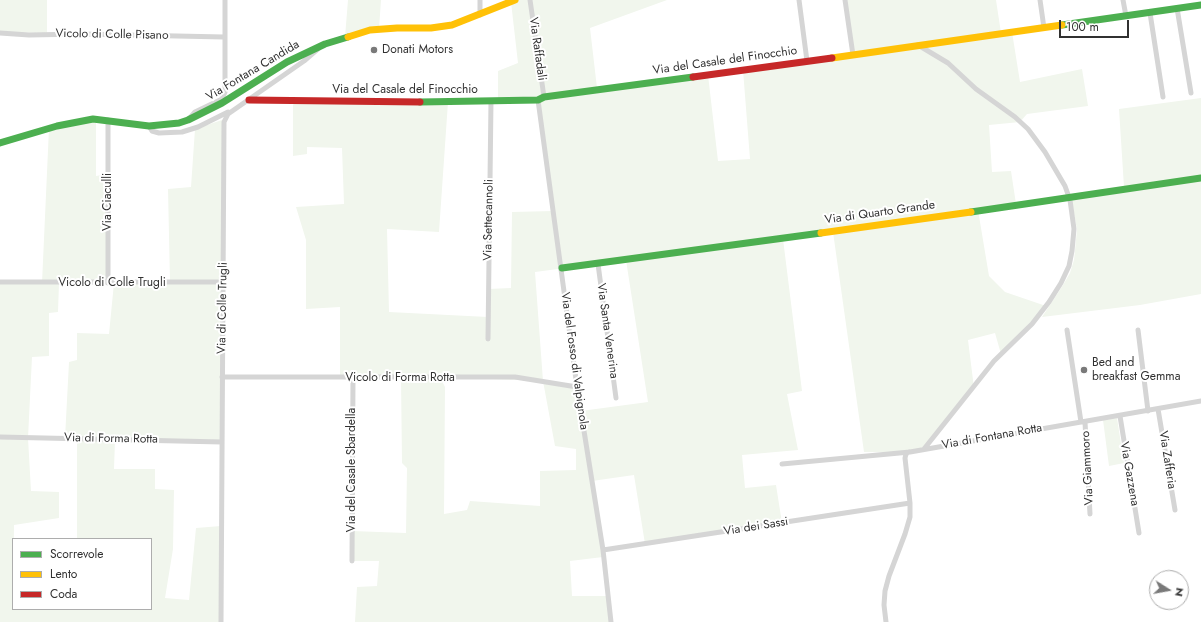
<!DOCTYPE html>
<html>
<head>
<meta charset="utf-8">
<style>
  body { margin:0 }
  #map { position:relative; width:1201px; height:622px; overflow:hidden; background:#fff; font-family:Jost,sans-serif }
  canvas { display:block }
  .legend { position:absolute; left:12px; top:538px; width:140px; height:72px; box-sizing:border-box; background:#fff; border:1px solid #adadad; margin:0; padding:5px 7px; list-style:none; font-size:12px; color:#313131 }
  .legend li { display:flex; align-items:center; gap:8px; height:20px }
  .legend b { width:20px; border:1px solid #adadad }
  .north { position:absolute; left:1149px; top:570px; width:40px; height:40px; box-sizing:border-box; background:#fff; border:1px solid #adadad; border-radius:50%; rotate:101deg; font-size:11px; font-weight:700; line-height:16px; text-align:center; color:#313131 }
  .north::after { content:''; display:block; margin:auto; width:14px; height:18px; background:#797979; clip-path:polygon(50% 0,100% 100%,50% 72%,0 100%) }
  .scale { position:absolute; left:1059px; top:20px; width:70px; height:18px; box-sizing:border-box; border:2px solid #313131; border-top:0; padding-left:5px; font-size:12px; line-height:14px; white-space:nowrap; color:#313131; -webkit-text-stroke:3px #fff; paint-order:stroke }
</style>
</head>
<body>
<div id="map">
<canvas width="1201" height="622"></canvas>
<ul class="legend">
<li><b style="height:5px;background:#4caf50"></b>Scorrevole</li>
<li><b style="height:5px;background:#ffc107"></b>Lento</li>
<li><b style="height:5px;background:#c62828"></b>Coda</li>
</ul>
<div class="north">N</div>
<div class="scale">100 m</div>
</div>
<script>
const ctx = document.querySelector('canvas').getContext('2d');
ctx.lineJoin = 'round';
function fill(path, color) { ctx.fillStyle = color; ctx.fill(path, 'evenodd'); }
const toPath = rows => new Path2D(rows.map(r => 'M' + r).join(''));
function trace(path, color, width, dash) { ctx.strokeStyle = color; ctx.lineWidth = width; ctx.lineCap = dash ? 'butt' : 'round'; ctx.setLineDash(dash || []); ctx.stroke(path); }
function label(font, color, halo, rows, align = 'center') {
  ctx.font = font + ' Jost,sans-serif'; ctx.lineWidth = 4; ctx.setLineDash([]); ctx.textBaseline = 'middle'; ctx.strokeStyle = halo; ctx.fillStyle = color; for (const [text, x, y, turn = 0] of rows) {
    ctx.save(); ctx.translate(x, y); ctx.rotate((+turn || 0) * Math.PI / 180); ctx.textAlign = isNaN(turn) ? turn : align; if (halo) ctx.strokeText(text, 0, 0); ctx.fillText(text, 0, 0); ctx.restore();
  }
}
fill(toPath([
  [0,0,47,0,47,33,0,32],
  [348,0,381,0,379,29,345,37],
  [515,0,667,0,590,28,597,88,708,75,718,161,750,159,743,70,853,54,845,0,996,0,1001,33,1012,32,1020,82,1082,69,1088,106,1027,114,1020,122,989,125,992,172,1011,171,1016,204,978,210,989,276,1005,292,1046,306,1001,354,995,333,968,340,974,388,924,449,910,452,864,452,833,232,783,239,802,391,787,394,798,450,742,455,745,488,776,485,782,523,645,544,634,475,592,481,603,557,570,561,572,596,608,596,611,622,355,622,357,587,377,586,379,561,352,561,352,531,406,533,407,468,402,463,401,378,340,378,340,307,306,309,306,240,296,207,344,204,342,148,307,147,307,154,293,156,293,100,448,102,439,232,387,229,389,312,488,317,488,289,511,288,512,212,553,211,538,101,498,101,498,71,518,63,511,2],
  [626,260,648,402,581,411,577,387,543,381,535,272],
  [440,377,543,381,555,446,576,449,576,470,540,471,540,506,470,501,467,510,444,514,445,387],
  [1201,98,1201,175,1124,187,1119,109],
  [96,119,96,176,108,174,108,283,59,283,58,312,49,313,49,356,32,357,28,438,31,491,59,492,59,518,14,525,13,609,151,609,151,539,77,539,77,439,65,438,69,362,77,360,77,333,109,334,114,283,170,282,168,189,191,187,195,129,225,119,222,442,115,440,114,469,155,469,155,489,174,490,173,549,165,598,189,600,196,528,221,526,221,622,0,622,0,282,42,283,49,128],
  [1201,180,1201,294,1140,305,1042,317,1063,285,1070,273,1074,260,1077,230,1072,201,1073,199],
  [1117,418,1124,463,1109,466,1103,420]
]), '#f1f6ed');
trace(toPath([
  [480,0,480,15],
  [530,0,544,97],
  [799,0,807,61],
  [845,0,853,55],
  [1040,0,1044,28],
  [1123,0,1126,16],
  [1177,8,1191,93],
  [1150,13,1163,97],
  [0,33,29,35,83,34,224,37],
  [918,45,948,63,976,89,1015,117,1028,129,1045,152,1065,186,1070,200,1074,229,1072,251,1069,266,1061,283,1049,302,1032,324,994,361,924,449],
  [538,100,577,387,603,550,611,622],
  [189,119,195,112,222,99,225,92,225,0],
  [149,126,152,131,159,133,182,132,198,127,228,112],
  [598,264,616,398],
  [0,282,223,282],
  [108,283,108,120],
  [1067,330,1081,422],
  [1138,330,1148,411],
  [488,339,491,101],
  [222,377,515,377,577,387],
  [1158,409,1175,510],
  [1120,416,1139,533],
  [1085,422,1090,514],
  [0,437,222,442],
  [782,464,910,452,1201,401],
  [603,550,910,503],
  [352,561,353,378],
  [221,622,224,122,228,114,304,61,319,48],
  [886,622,884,605,885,591,889,576,905,534,910,517,910,503,905,458,906,454,909,452]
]), '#d5d5d5', 5);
trace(toPath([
  [1062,25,1201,5],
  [420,102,538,100,544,97,693,77],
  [0,143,57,126,93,119,149,126,179,123,188,120,222,103,287,62,325,44,348,37],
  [971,212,1201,178],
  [562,268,821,233]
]), '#4caf50', 7);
trace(toPath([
  [348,37,370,30,397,28,431,28,452,25,515,0],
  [832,58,1062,25],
  [821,233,971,212]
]), '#ffc107', 7);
trace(toPath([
  [693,77,832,58],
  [249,100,420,102]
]), '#c62828', 7);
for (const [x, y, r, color] of [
  [374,50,4,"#797979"],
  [1084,370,4,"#797979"]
]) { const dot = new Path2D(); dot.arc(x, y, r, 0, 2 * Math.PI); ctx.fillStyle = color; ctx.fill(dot); trace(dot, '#fff', 1.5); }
label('12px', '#313131', '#fff', [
  ["Vicolo di Colle Pisano",112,35,1],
  ["Via Raffadali",537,49,82],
  ["Via del Casale del Finocchio",725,61,-8],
  ["Via Fontana Candida",253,71,-31],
  ["Via del Casale del Finocchio",405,90],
  ["Via Ciaculli",108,202,-90],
  ["Via di Quarto Grande",880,213,-8],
  ["Via Settecannoli",489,220,-89],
  ["Vicolo di Colle Trugli",112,283],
  ["Via di Colle Trugli",223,308,-89],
  ["Via Santa Venerina",607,331,82],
  ["Via del Fosso di Valpignola",574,361,82],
  ["Vicolo di Forma Rotta",400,378],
  ["Via di Fontana Rotta",992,437,-10],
  ["Via di Forma Rotta",111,439,1],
  ["Via Zafferia",1167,460,81],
  ["Via Giammoro",1088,468,-93],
  ["Via del Casale Sbardella",352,470,-90],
  ["Via Gazzena",1129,474,80],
  ["Via dei Sassi",756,527,-9]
]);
label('12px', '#313131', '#fff', [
  ["Donati Motors",382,50],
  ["Bed and",1092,363],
  ["breakfast Gemma",1092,377]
], 'left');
</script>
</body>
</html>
